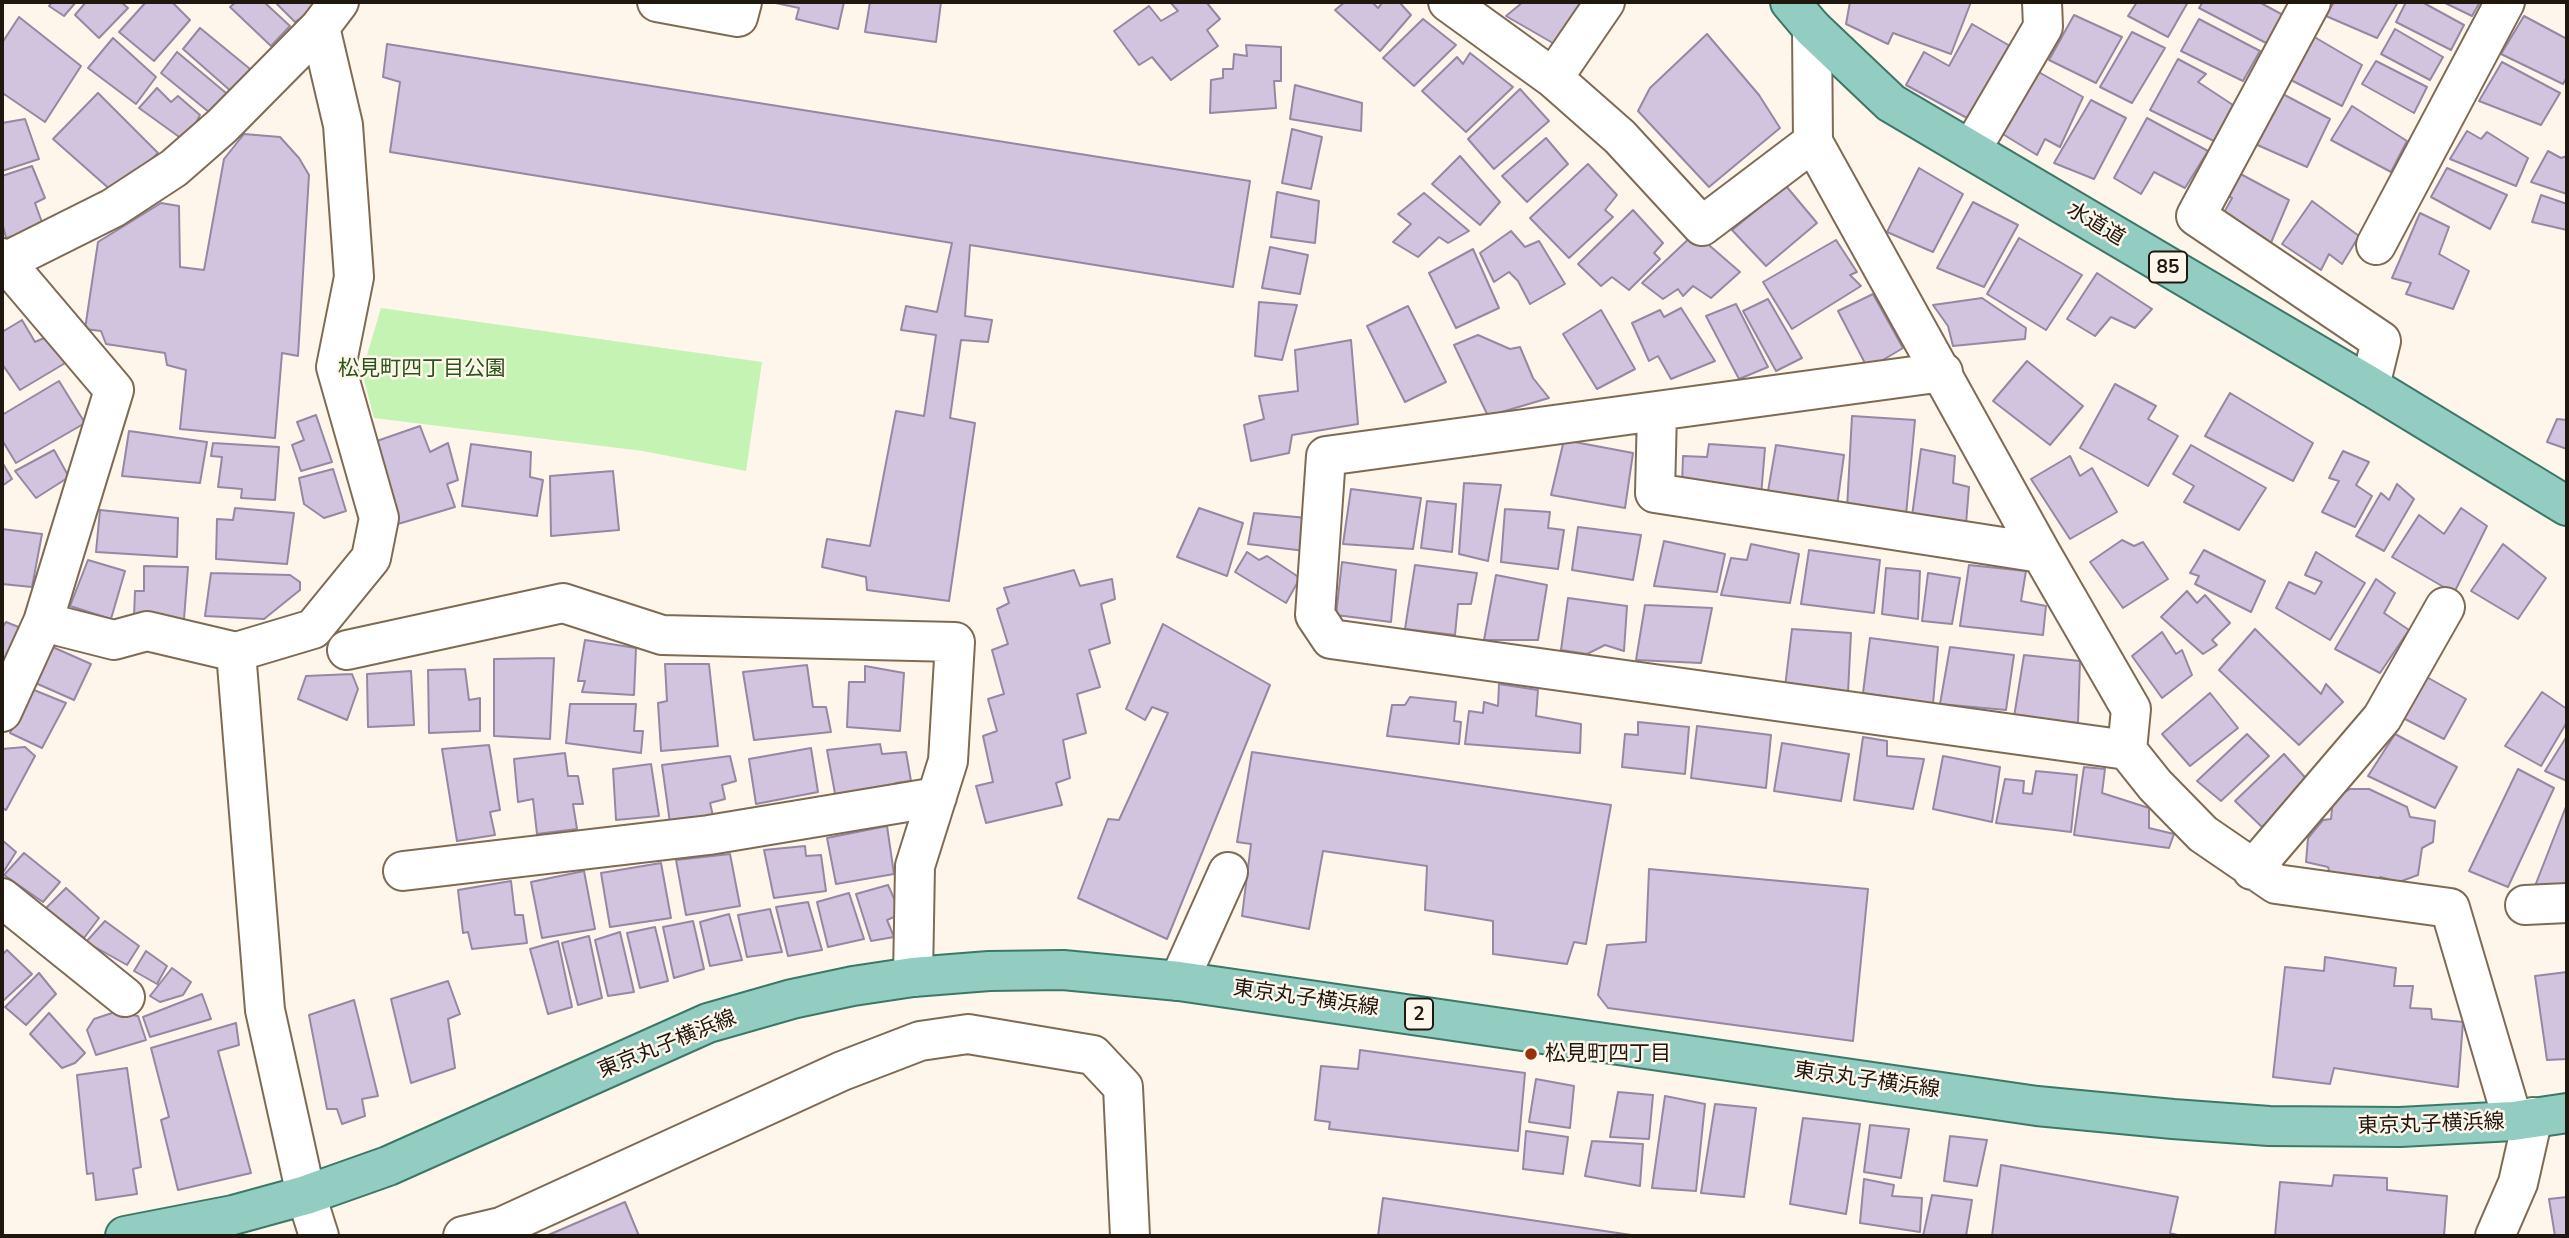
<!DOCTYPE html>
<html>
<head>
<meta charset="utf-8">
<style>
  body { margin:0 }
  #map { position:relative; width:2569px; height:1238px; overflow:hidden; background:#fef5eb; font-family:Mulish,sans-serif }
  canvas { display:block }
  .frame { position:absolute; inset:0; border:4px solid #20180e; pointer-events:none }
</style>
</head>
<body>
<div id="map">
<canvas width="2569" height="1238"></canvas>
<div class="frame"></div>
</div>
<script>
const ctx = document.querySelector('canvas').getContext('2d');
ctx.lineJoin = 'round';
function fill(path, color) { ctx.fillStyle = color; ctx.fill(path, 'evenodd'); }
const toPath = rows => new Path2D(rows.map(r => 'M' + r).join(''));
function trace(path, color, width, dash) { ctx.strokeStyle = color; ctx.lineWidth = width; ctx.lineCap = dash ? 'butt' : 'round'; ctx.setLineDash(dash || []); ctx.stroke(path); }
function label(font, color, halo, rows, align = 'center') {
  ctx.font = font + ' Mulish,"Noto Sans JP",sans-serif'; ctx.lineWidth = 5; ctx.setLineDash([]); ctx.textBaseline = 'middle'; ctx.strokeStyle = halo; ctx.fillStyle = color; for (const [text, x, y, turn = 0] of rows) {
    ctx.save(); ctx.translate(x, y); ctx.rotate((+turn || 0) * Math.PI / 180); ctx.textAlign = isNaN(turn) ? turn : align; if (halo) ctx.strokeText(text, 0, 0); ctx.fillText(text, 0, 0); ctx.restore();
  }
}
fill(toPath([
  [381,308,762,362,746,471,643,451,374,418,362,372]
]), '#c4f3b4');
const building = toPath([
  [52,2,76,2,64,16,49,6,52,2],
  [86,2,121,2,128,8,99,38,75,15,86,2],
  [146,2,172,2,190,20,154,61,119,32,146,2],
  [236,2,264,2,290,26,271,46,230,7,236,2],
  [275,2,311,2,317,7,295,22,275,2],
  [771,2,844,2,838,29,796,19,799,8,771,2],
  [870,2,941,2,936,42,865,32,870,2],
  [1170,2,1209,2,1207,3,1220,19,1207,30,1218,46,1171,80,1152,57,1139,65,1114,31,1149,6,1161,21,1178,11,1170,2],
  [1345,2,1372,2,1378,8,1383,2,1399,2,1411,15,1380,51,1335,10,1345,2],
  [1523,2,1584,2,1558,46,1506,16,1523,2],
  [1850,2,1971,2,1951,54,1893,33,1888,44,1846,24,1850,2],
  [2137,2,2188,2,2168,37,2128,16,2137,2],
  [2203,2,2259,2,2283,15,2268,44,2199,8,2203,2],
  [2334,2,2398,2,2377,38,2326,16,2334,2],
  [2406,2,2422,2,2464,25,2451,50,2396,22,2406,2],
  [2443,2,2480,2,2472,16,2443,2],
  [2074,15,2122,37,2096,83,2049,60,2074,15],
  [2524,16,2567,39,2567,77,2563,84,2501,54,2524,16],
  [19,17,81,66,45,122,4,94,2,98,2,43,19,17],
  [1423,19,1456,45,1414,86,1383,58,1423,19],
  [2199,19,2260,51,2243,81,2181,51,2199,19],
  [1972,24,2010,46,1967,118,1906,85,1924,52,1949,66,1972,24],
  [200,28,255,73,233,93,183,49,200,28],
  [2395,29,2443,57,2430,80,2381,54,2395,29],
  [2132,32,2165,48,2132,103,2100,87,2132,32],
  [1707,34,1759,95,1780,128,1709,187,1638,111,1650,88,1707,34],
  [2311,35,2362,65,2342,106,2287,78,2311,35],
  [113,38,156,77,136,104,88,68,113,38],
  [387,44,1250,181,1233,287,970,245,965,316,992,320,988,342,961,340,950,418,975,423,949,601,867,590,866,577,822,567,827,539,870,546,896,411,924,416,936,335,901,330,906,306,937,312,952,243,390,152,400,82,383,77,387,44],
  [1246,45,1281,47,1281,81,1274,81,1276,108,1210,113,1211,80,1223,78,1223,69,1233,69,1234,54,1247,56,1246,45],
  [177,52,232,98,215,117,161,73,177,52],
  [1470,53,1513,87,1466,132,1422,91,1457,57,1463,64,1470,53],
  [2178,59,2206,74,2198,82,2233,105,2214,141,2150,110,2178,59],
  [2376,61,2427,87,2414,113,2362,84,2376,61],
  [2502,62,2560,93,2541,125,2479,101,2502,62],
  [2035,70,2083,97,2060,147,2045,139,2037,155,2001,133,2035,70],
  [1295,85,1362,103,1361,131,1290,119,1295,85],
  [157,88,171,102,178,96,200,115,196,123,202,128,189,144,139,108,157,88],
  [1520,89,1549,121,1494,169,1468,139,1520,89],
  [2279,92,2330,119,2307,167,2253,143,2279,92],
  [98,93,158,153,134,176,113,192,53,139,98,93],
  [2091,100,2126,118,2094,179,2054,163,2091,100],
  [2352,106,2407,141,2391,172,2331,140,2352,106],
  [2147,118,2208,151,2185,188,2154,172,2141,194,2114,178,2147,118],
  [25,119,39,159,2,171,2,123,25,119],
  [1292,129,1322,137,1311,189,1282,183,1292,129],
  [2467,131,2481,139,2487,132,2528,158,2516,186,2450,159,2467,131],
  [244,134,280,137,299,158,309,175,298,356,282,353,275,438,180,429,186,370,167,365,165,353,106,344,101,331,85,329,98,242,161,203,179,206,180,267,204,270,224,159,244,134],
  [1546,138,1568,164,1527,202,1502,176,1546,138],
  [2548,151,2561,158,2567,156,2567,194,2531,182,2548,151],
  [1460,156,1500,202,1480,225,1432,184,1460,156],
  [1588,164,1617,195,1605,210,1613,217,1569,258,1530,218,1588,164],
  [32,166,45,198,35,203,44,228,6,238,2,222,2,176,32,166],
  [1919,168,1963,194,1933,252,1887,232,1919,168],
  [2447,168,2507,195,2490,229,2431,197,2447,168],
  [2235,171,2289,200,2270,245,2221,218,2232,198,2223,194,2235,171],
  [1786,186,1817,223,1766,266,1732,230,1786,186],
  [1277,192,1319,201,1315,243,1271,237,1277,192],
  [1424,193,1469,231,1448,243,1439,237,1418,257,1393,242,1411,224,1398,214,1424,193],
  [2541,195,2567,204,2567,230,2532,222,2541,195],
  [2312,201,2359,236,2342,264,2329,254,2321,270,2282,244,2312,201],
  [1973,202,2018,225,1984,287,1937,268,1973,202],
  [1633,210,1663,243,1654,253,1660,259,1629,290,1612,277,1601,286,1578,264,1633,210],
  [2420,213,2449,227,2439,254,2469,271,2453,309,2406,294,2411,283,2392,278,2420,213],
  [1511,231,1525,247,1539,241,1565,284,1530,304,1518,281,1509,272,1494,282,1480,253,1511,231],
  [1695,233,1740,272,1711,298,1693,286,1683,296,1678,289,1663,299,1642,283,1695,233],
  [2019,238,2082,275,2046,330,1987,294,2019,238],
  [1836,240,1857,272,1850,275,1861,286,1792,329,1763,282,1836,240],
  [1270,247,1308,255,1300,294,1262,288,1270,247],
  [1473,249,1499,308,1456,328,1429,273,1473,249],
  [2097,273,2152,309,2135,328,2111,317,2095,336,2067,319,2097,273],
  [1873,294,1903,348,1868,369,1838,311,1873,294],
  [1982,298,2026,328,2025,339,1953,346,1948,326,1933,305,1982,298],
  [1768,299,1802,358,1776,371,1743,311,1768,299],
  [1259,302,1297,305,1282,360,1255,356,1259,302],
  [1736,304,1768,367,1739,379,1706,316,1736,304],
  [1408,306,1446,382,1405,402,1367,326,1408,306],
  [1681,308,1715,361,1671,379,1658,356,1649,361,1632,323,1660,310,1664,317,1681,308],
  [1601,310,1635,369,1597,389,1563,334,1601,310],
  [22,320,35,342,44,338,67,362,20,390,2,364,2,332,22,320],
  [1478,335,1510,349,1520,347,1533,378,1549,398,1488,416,1454,345,1478,335],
  [1351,340,1358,424,1292,435,1289,453,1251,461,1244,425,1264,419,1259,396,1298,391,1295,350,1351,340],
  [2027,361,2083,406,2050,445,1993,401,2027,361],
  [59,381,85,423,16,463,2,440,2,415,59,381],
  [2115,384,2156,406,2148,419,2178,436,2148,486,2080,448,2115,384],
  [2230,393,2313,443,2293,481,2205,436,2230,393],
  [316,415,332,462,301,471,292,445,304,440,297,422,316,415],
  [1852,416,1915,420,1906,515,1847,509,1852,416],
  [2557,419,2567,420,2567,449,2547,442,2557,419],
  [420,426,430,452,448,443,458,480,447,484,455,507,398,524,374,442,420,426],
  [129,431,207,442,200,483,122,476,129,431],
  [1564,440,1633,453,1625,508,1551,495,1564,440],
  [213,443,279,447,275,500,241,498,242,489,218,487,222,457,211,456,213,443],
  [471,444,531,452,530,477,543,480,537,516,462,506,471,444],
  [1709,444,1765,448,1761,496,1682,485,1683,456,1707,457,1709,444],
  [1776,445,1844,455,1837,506,1767,497,1776,445],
  [2191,445,2266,488,2239,530,2184,502,2194,486,2173,474,2191,445],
  [1921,449,1955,456,1953,483,1969,487,1966,524,1912,516,1921,449],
  [54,450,69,477,36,498,15,471,54,450],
  [2343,451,2369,462,2356,485,2372,496,2355,527,2322,512,2339,481,2329,478,2343,451],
  [2070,456,2080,476,2092,468,2117,512,2070,539,2031,479,2070,456],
  [2,462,12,479,2,486,2,462],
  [333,469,346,511,324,518,304,504,299,478,333,469],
  [613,471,619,530,551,536,550,476,613,471],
  [1464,483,1501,485,1488,561,1459,554,1464,483],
  [2397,484,2414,499,2384,551,2356,536,2381,493,2389,500,2397,484],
  [1351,489,1421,498,1413,549,1343,544,1351,489],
  [1427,501,1456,504,1452,552,1421,548,1427,501],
  [235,508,294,513,287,564,216,559,217,519,233,520,235,508],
  [1199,508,1243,523,1227,576,1177,557,1199,508],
  [2461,508,2487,526,2454,593,2392,557,2419,515,2444,534,2461,508],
  [1505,509,1550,512,1548,528,1564,530,1558,569,1501,562,1505,509],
  [100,510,178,518,177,557,96,552,100,510],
  [1254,513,1307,518,1305,551,1248,544,1254,513],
  [1578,527,1641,535,1633,580,1572,570,1578,527],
  [2,529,42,534,32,587,2,584,2,529],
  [2122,540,2134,546,2143,542,2168,579,2123,608,2090,562,2122,540],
  [1664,541,1725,554,1717,592,1654,586,1664,541],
  [1751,544,1799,554,1790,603,1721,595,1731,558,1747,560,1751,544],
  [2503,544,2546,578,2518,619,2471,591,2503,544],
  [1809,550,1880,560,1874,613,1801,604,1809,550],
  [2204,550,2265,581,2251,612,2195,584,2199,576,2190,573,2204,550],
  [1247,552,1259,560,1267,556,1300,578,1286,603,1235,572,1247,552],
  [2316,552,2365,583,2330,640,2276,608,2289,582,2315,594,2322,582,2305,575,2316,552],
  [88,560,125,571,111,619,70,606,88,560],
  [1342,562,1396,570,1391,622,1336,615,1342,562],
  [1415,565,1477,573,1471,604,1458,604,1455,635,1405,629,1415,565],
  [1969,565,2026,571,2021,601,2046,606,2043,635,1960,626,1969,565],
  [144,566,188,567,184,619,134,617,135,591,144,591,144,566],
  [1886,568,1920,571,1918,619,1882,614,1886,568],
  [1074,570,1080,586,1112,579,1115,599,1101,604,1110,643,1089,650,1100,687,1077,694,1086,733,1063,740,1070,778,1056,783,1062,805,986,823,976,786,993,782,983,736,997,731,988,699,1004,694,992,650,1008,644,997,609,1009,603,1004,588,1074,570],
  [211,573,290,575,300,582,300,590,264,619,205,616,211,573],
  [1928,573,1960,578,1952,624,1922,621,1928,573],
  [1496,575,1547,585,1538,640,1484,640,1496,575],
  [2376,579,2395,593,2384,613,2409,630,2380,673,2335,649,2376,579],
  [2187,591,2197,603,2205,595,2230,623,2212,640,2217,645,2203,654,2161,617,2187,591],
  [1568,598,1627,606,1624,651,1605,645,1587,654,1561,650,1568,598],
  [1645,605,1712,608,1701,663,1636,660,1645,605],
  [6,622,21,628,6,659,2,657,2,628,6,622],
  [1163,624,1270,685,1167,939,1078,898,1108,819,1119,820,1168,713,1152,707,1145,720,1126,709,1163,624],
  [1792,629,1851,633,1848,693,1785,687,1792,629],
  [2255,629,2321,694,2326,684,2343,702,2299,745,2219,670,2255,629],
  [2162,632,2176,654,2182,650,2192,675,2162,698,2132,656,2162,632],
  [1870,638,1938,647,1933,704,1863,693,1870,638],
  [585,640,636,648,634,695,582,692,585,681,578,681,585,640],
  [48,645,91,664,74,700,31,681,48,645],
  [1950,647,2014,655,2006,710,1940,704,1950,647],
  [2024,655,2080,661,2078,723,2014,717,2024,655],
  [554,658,550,739,494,736,494,659,554,658],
  [665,664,709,664,718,746,661,751,658,703,667,701,665,664],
  [807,665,813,707,826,707,831,732,754,740,743,672,807,665],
  [865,666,904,673,900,731,847,727,849,682,865,682,865,666],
  [465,669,469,700,480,698,480,731,429,733,428,670,465,669],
  [411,671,414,725,368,727,367,674,411,671],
  [352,674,358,689,347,720,298,699,306,676,352,674],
  [2423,675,2466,699,2444,739,2403,718,2423,675],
  [1499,684,1538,690,1536,716,1581,724,1580,753,1465,744,1469,711,1483,713,1484,702,1498,706,1499,684],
  [29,688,66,703,42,748,10,733,29,688],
  [2542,692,2567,709,2567,722,2541,766,2505,746,2542,692],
  [2210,693,2238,728,2190,766,2162,734,2210,693],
  [1410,697,1456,702,1454,721,1461,722,1459,744,1387,736,1392,705,1405,705,1410,697],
  [570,704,636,704,634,731,643,731,641,753,566,743,570,704],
  [1638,722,1689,727,1685,774,1622,767,1625,734,1638,735,1638,722],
  [1697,726,1771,735,1766,788,1691,778,1697,726],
  [2247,734,2269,756,2221,801,2197,781,2247,734],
  [2395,734,2457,767,2435,808,2368,776,2395,734],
  [2567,736,2567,781,2545,771,2567,736],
  [1863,737,1887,741,1887,756,1924,759,1913,809,1854,800,1863,737],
  [1782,743,1849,754,1841,801,1774,791,1782,743],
  [880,744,882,754,906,752,911,781,896,783,897,791,836,799,827,750,880,744],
  [489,745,500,810,490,812,495,835,457,841,442,749,489,745],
  [25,747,35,756,6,810,2,808,2,749,25,747],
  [811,748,818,792,756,804,749,759,811,748],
  [1252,752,1611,805,1586,944,1574,942,1567,964,1493,954,1493,921,1425,910,1427,866,1323,851,1309,929,1242,916,1251,844,1237,842,1252,752],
  [565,753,568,776,578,776,583,804,573,804,577,829,537,834,533,799,518,802,514,759,565,753],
  [2284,754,2311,784,2262,827,2235,801,2284,754],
  [730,756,736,781,722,785,725,799,710,803,713,816,670,823,662,765,730,756],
  [1943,756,2000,767,1992,822,1933,809,1943,756],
  [651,764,659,816,616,820,613,769,651,764],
  [2084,767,2105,769,2102,793,2149,808,2149,828,2174,834,2169,848,2074,835,2084,767],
  [2518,769,2554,788,2508,887,2469,871,2518,769],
  [2036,771,2077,775,2071,832,1996,823,2005,779,2024,781,2023,793,2032,794,2036,771],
  [2350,789,2369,789,2407,807,2410,817,2435,821,2433,842,2422,848,2418,875,2399,882,2380,877,2377,887,2331,878,2328,867,2306,862,2308,838,2323,820,2331,819,2333,799,2350,789],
  [2567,804,2567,892,2535,886,2567,804],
  [887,826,894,874,836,884,827,838,887,826],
  [2,840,16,852,4,871,2,869,2,840],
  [805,846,806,856,821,855,826,891,774,898,764,850,805,846],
  [24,853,60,882,43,902,4,875,24,853],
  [730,854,740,906,686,915,676,860,730,854],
  [661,863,671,918,610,927,601,873,661,863],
  [1649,869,1868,889,1853,1041,1608,1008,1598,995,1607,945,1646,942,1649,869],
  [584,871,595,929,542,938,531,882,584,871],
  [511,881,515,915,523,915,527,943,472,949,468,932,463,933,458,890,511,881],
  [888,885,901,914,887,920,894,937,871,941,856,894,888,885],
  [66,888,99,918,84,938,46,908,66,888],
  [849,893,864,939,828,947,817,902,849,893],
  [808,902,822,950,788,956,776,907,808,902],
  [770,909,782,952,747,957,738,915,770,909],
  [729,914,742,960,710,966,700,922,729,914],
  [105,921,139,946,127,965,86,942,105,921],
  [693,921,704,969,674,978,663,927,693,921],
  [655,927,668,981,640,988,627,933,655,927],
  [620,932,634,992,608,996,595,940,620,932],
  [589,936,602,998,578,1005,562,943,589,936],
  [558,941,572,1007,548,1014,530,949,558,941],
  [7,950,32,974,4,1000,2,998,2,955,7,950],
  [146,951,167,966,157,984,134,971,146,951],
  [2325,957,2396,968,2394,986,2413,986,2410,1008,2431,1009,2432,1019,2463,1022,2458,1087,2334,1068,2330,1084,2273,1077,2285,967,2324,971,2325,957],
  [172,968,191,982,183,995,160,1002,150,996,172,968],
  [2567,972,2567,1059,2547,1060,2535,976,2567,972],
  [39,973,56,994,26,1025,5,1007,39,973],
  [448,981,460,1014,448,1019,455,1068,411,1083,391,999,448,981],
  [202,994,211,1019,150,1037,143,1017,202,994],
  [354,1000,378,1096,362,1099,365,1116,342,1124,337,1109,327,1109,309,1015,354,1000],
  [115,1012,138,1016,146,1040,96,1055,87,1030,94,1019,115,1012],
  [49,1013,85,1053,75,1063,62,1068,30,1034,49,1013],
  [236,1023,239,1045,218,1051,251,1173,178,1190,161,1120,169,1117,151,1048,236,1023],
  [1360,1050,1525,1073,1518,1151,1329,1129,1330,1122,1315,1120,1321,1066,1358,1069,1360,1050],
  [127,1068,141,1167,133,1169,137,1194,96,1200,93,1173,87,1174,77,1075,127,1068],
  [1536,1079,1574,1086,1570,1128,1529,1122,1536,1079],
  [1618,1092,1653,1095,1649,1139,1610,1137,1618,1092],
  [1665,1096,1705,1104,1696,1191,1652,1188,1665,1096],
  [1715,1104,1756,1108,1744,1197,1701,1193,1715,1104],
  [1803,1118,1860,1124,1846,1214,1790,1204,1803,1118],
  [1870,1125,1909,1129,1901,1178,1864,1172,1870,1125],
  [1526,1131,1568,1137,1563,1174,1523,1169,1526,1131],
  [1950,1136,1987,1140,1977,1186,1944,1181,1950,1136],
  [1592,1141,1643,1144,1640,1186,1585,1176,1592,1141],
  [2001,1165,2178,1197,2170,1233,2181,1236,1992,1236,2001,1165],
  [2334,1175,2387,1178,2387,1190,2447,1196,2444,1236,2275,1236,2280,1182,2332,1186,2334,1175],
  [1864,1179,1894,1185,1892,1196,1922,1198,1920,1232,1860,1223,1864,1179],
  [1932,1195,1972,1200,1966,1236,1923,1236,1932,1195],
  [2567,1197,2567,1236,2555,1236,2549,1199,2567,1197],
  [1383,1198,1638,1236,1378,1236,1383,1198],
  [625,1202,639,1236,546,1236,625,1202]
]);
fill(building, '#d2c3df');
trace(building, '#9687a2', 2);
const minor = toPath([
  [657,2,738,17,742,2],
  [1448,2,1553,78,1620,137,1702,226,1813,142],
  [2311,2,2196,216,2381,341,2370,386],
  [1812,28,1813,142,2041,553,2131,709,2127,750,2155,785,2203,834,2276,884,2450,908,2513,1121],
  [1553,78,1605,2],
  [1971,150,2043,27,2042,2],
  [2376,245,2505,2],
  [2,258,114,390,43,622,2,712],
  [5,262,113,208,174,168,222,126,320,27,339,2],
  [1943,372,1326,456,1315,615,1331,639,2127,750],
  [1657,412,1655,493,2041,553],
  [43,622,114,640,147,631,236,652],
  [347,650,563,603,662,635,955,642,948,761,915,866,913,977],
  [2252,870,2382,718,2445,607],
  [403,871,709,835,937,797],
  [2,898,125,997],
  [2525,905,2567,903],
  [1179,981,1228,872],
  [319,1236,306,1195,265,1010,236,652,313,629,371,558,379,518,336,367,354,277,343,125,320,27],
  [463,1236,501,1227,842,1071,920,1041,968,1034,1093,1055,1123,1087,1130,1236],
  [2495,1236,2518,1183,2533,1117]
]);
const major = toPath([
  [1790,2,1812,28,1891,103,2370,386,2567,506],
  [125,1236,233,1215,306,1195,388,1166,708,1023,792,999,853,986,913,977,989,971,1063,970,1179,981,2037,1106,2173,1119,2269,1126,2400,1127,2513,1121,2567,1113]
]);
trace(minor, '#7f6b54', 42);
trace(major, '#3c7868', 42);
trace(minor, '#fff', 38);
trace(major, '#93cdc1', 38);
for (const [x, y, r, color] of [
  [1531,1054,7,"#98320b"]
]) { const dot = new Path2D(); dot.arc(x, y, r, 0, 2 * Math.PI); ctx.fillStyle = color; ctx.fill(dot); trace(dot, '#fef5eb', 2.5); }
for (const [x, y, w] of [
  [2168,267,38],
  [1419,1014,28]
]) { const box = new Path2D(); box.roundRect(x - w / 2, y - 15.5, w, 31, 5); ctx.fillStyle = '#fef5eb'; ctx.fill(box); trace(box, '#20180e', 2); }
label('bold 19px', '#20180e', null, [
  ["85",2168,267],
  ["2",1419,1014]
]);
label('21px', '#20180e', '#fef5eb', [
  ["水道道",2096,224,31],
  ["東京丸子横浜線",1306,998,8],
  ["東京丸子横浜線",667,1044,-22],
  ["東京丸子横浜線",1867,1080,8],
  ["東京丸子横浜線",2431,1124,-2]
]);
label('21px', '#295417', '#fef5eb', [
  ["松見町四丁目公園",422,369]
]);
label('21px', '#20180e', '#fef5eb', [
  ["松見町四丁目",1545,1054]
], 'left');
</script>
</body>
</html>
